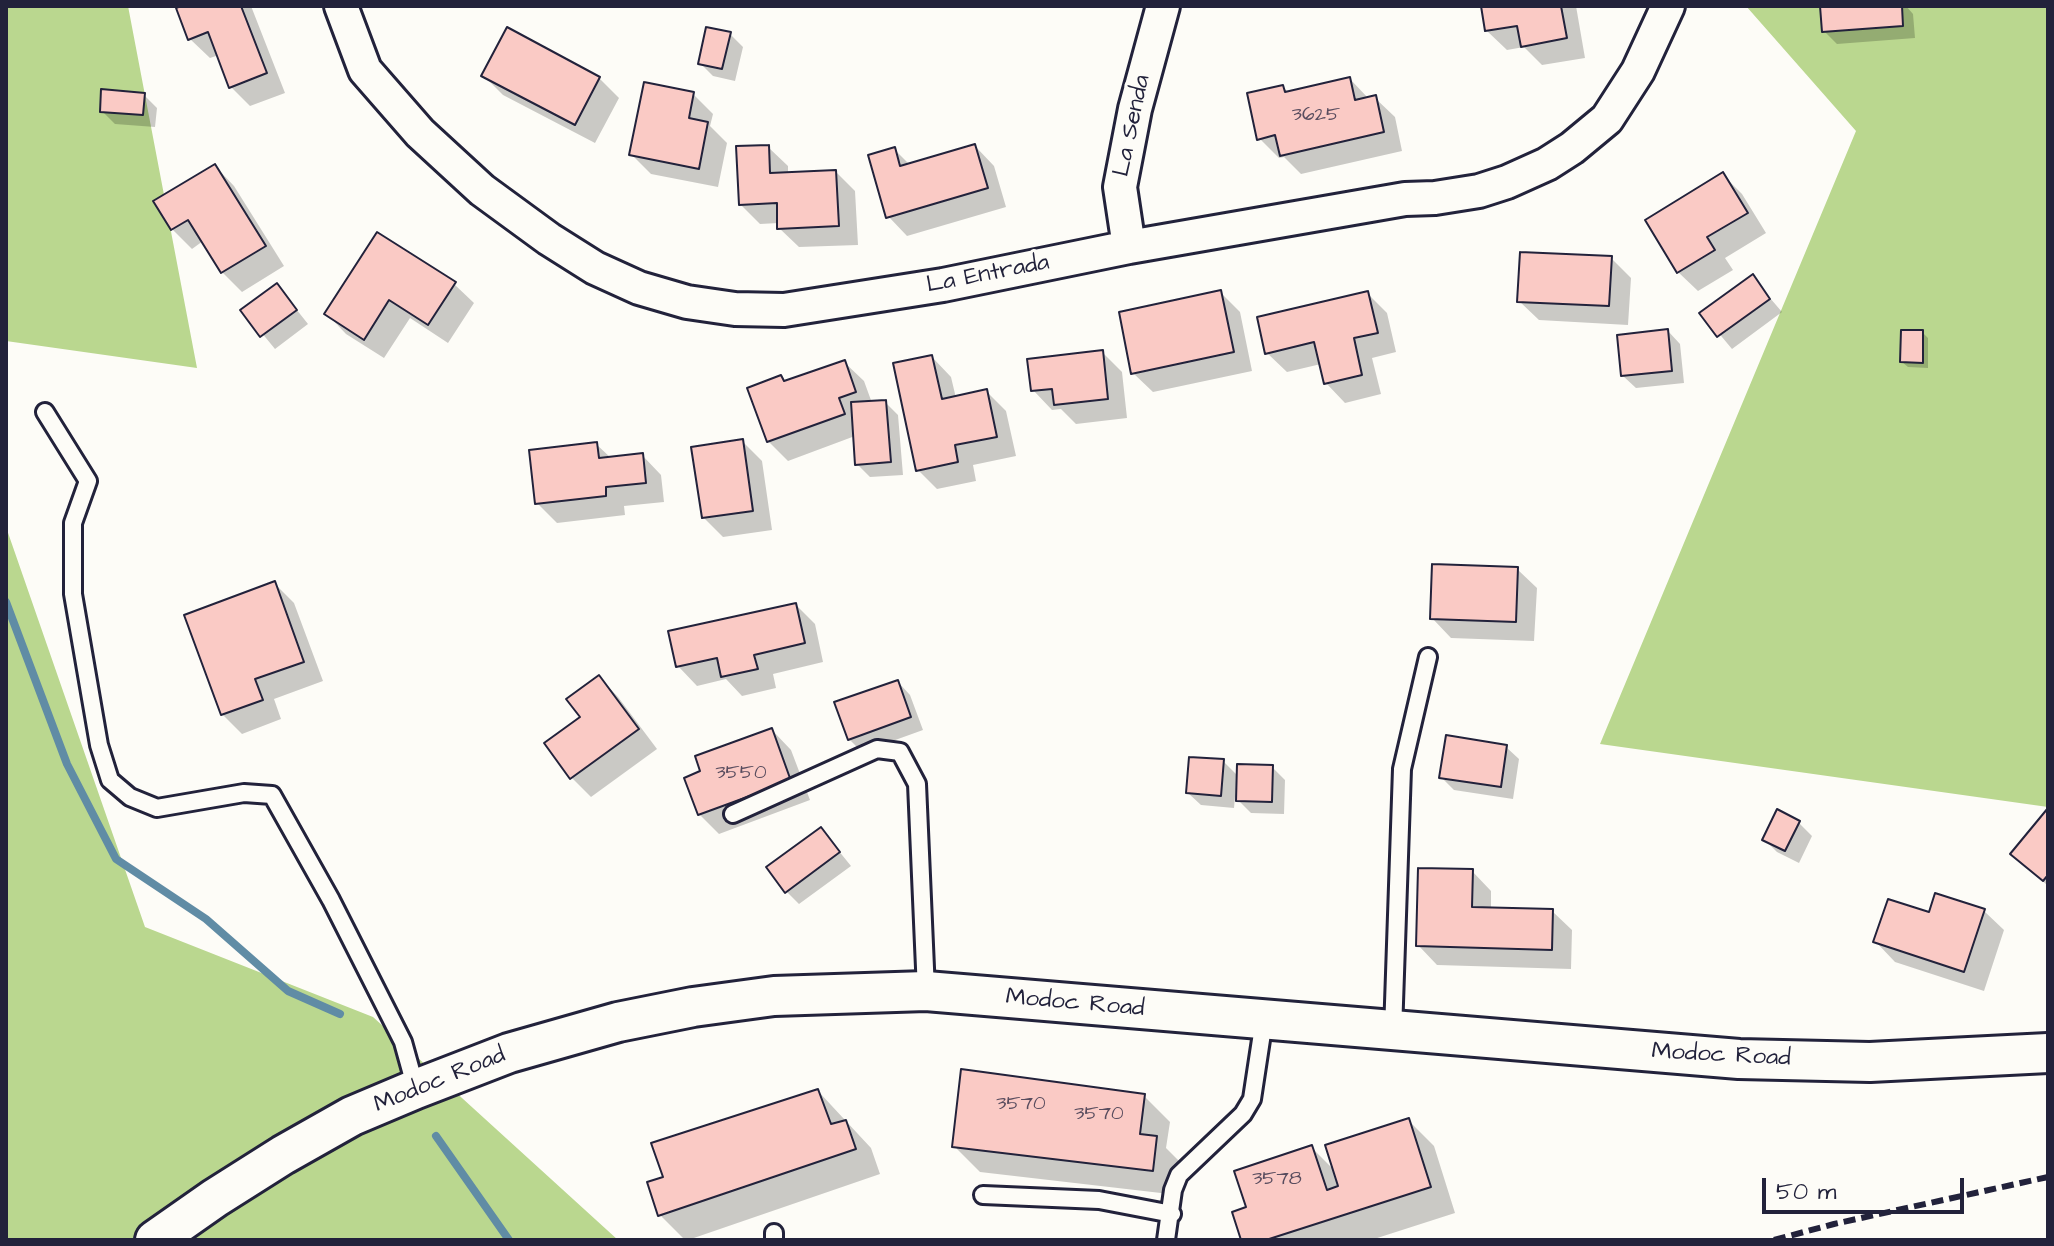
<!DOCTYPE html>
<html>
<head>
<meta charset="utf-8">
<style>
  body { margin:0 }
  #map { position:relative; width:2054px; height:1246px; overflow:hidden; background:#fdfcf7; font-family:"Architects Daughter",sans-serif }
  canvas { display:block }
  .frame { position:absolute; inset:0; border:8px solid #22223b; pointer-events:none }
  .scale { position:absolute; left:1762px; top:1178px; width:202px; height:36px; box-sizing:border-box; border:4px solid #22223b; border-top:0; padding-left:10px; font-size:24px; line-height:28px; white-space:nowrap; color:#22223b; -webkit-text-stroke:6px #fdfcf7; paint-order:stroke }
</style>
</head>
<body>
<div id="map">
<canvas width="2054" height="1246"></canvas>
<div class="frame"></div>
<div class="scale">50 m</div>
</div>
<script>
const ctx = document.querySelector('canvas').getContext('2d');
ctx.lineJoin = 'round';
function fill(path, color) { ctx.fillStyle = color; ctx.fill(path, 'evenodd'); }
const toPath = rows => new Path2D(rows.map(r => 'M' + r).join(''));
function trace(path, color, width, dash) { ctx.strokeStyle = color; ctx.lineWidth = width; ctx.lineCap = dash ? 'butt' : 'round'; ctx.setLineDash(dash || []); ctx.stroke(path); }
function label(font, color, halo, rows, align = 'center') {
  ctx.font = font + ' "Architects Daughter",sans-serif'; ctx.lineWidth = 6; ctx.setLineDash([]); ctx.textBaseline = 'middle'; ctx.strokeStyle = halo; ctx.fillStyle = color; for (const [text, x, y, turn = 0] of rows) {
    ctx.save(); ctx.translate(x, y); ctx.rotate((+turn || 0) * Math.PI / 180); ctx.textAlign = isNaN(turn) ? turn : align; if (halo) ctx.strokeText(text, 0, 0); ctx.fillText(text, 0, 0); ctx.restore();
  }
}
fill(toPath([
  [6,6,128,6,197,368,6,341],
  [1746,6,2048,6,2048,807,1600,744,1856,131],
  [6,527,145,927,373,1017,618,1240,6,1240]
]), '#bad78f');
fill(toPath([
  [187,6,251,6,285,93,250,106,231,87,219,55,210,58,190,39],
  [1483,6,1576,6,1585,58,1542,65,1524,47,1507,50,1487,31],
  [1834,6,1906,6,1913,14,1915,38,1837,44,1824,31],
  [730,34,743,47,735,81,713,76,700,63],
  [483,75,599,78,619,98,595,143,503,95],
  [1350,79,1369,99,1375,98,1395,117,1402,151,1301,174,1284,157,1279,158,1259,138,1283,87,1289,93],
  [693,94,713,114,710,126,727,143,718,187,651,174,631,154],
  [144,95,157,108,155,127,115,124,102,111],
  [975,146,994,166,1006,207,907,236,888,216,894,149,910,165],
  [768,147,788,166,788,174,836,172,855,191,858,245,799,247,779,228,779,223,760,224,740,204],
  [215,166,234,186,284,266,242,292,222,272,203,241,192,249,172,229,156,202],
  [1723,175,1742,194,1766,233,1725,258,1733,270,1698,291,1678,272],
  [1611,258,1631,278,1628,325,1539,320,1519,301],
  [1752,277,1782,312,1732,349,1702,313],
  [454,284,474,303,448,343,410,318,384,358,346,334,327,314],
  [277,285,308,324,275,349,243,310],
  [1221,293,1240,312,1252,371,1153,392,1133,373],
  [1367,293,1387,313,1396,352,1372,358,1381,394,1345,403,1326,383,1321,364,1287,372,1267,353],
  [1668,331,1680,344,1684,383,1636,388,1623,376],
  [1922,332,1928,338,1928,368,1908,367,1902,362],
  [1102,352,1122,372,1127,418,1076,424,1061,409,1052,410,1033,390],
  [932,357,951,377,956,398,987,392,1006,411,1016,456,973,465,976,481,937,489,918,470],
  [844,362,864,381,872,403,885,402,898,415,903,475,870,477,857,464,855,436,788,461,768,441,781,377,786,383],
  [742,441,762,461,772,530,723,537,704,518],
  [596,444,611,458,642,455,661,475,664,502,624,506,625,515,557,523,537,503],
  [1517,569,1537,588,1534,641,1451,638,1432,618],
  [274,583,294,603,323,681,274,699,281,719,242,734,222,714],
  [796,605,815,624,823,662,773,674,776,688,742,696,726,679,697,686,678,666],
  [599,677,618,697,657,749,591,797,572,778,582,718],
  [898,682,910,695,923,730,862,752,849,739],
  [772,730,791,750,810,800,719,834,699,814],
  [1506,747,1519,759,1513,799,1454,790,1441,777],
  [1223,761,1238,776,1272,767,1285,780,1284,814,1251,813,1235,797,1234,808,1201,805,1188,793],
  [2048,811,2048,886,2013,854],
  [1778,812,1799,823,1812,836,1799,863,1777,852,1764,839],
  [821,829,851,866,799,904,786,891],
  [1472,871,1491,891,1491,909,1552,911,1572,930,1571,969,1437,965,1418,945],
  [1984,911,2004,930,1984,991,1895,962,1876,942],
  [818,1091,871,1148,880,1174,688,1240,685,1240,660,1215,665,1178],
  [1144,1096,1170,1122,1166,1148,1182,1164,1178,1195,980,1172,954,1146],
  [1408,1120,1434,1146,1455,1213,1371,1240,1243,1240,1248,1208,1312,1148,1336,1172]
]), '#0003');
trace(toPath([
  [6,602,67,764,116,859,206,919,288,991,340,1014],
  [436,1136,509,1240]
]), '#608ca5', 8);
const building = toPath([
  [181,6,241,6,267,73,229,88,208,32,188,40,176,8,181,6],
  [1481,6,1561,6,1567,38,1521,47,1517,26,1485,31,1481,6],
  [1820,6,1902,6,1903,26,1822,32,1820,6],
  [507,27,600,77,575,125,481,76,507,27],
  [706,27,731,32,722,69,698,64,706,27],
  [1350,77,1355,100,1376,95,1384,132,1280,156,1275,135,1257,140,1247,93,1283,85,1285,92,1350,77],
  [644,82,694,92,689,118,708,122,699,169,629,155,644,82],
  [101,89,145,93,143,115,100,112,101,89],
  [975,144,988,188,886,218,868,155,895,147,900,166,975,144],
  [769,145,770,173,836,170,839,226,777,229,777,203,739,205,736,146,769,145],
  [215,164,266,246,221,273,188,220,171,230,153,201,215,164],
  [1723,172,1748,213,1707,237,1715,250,1677,273,1645,220,1723,172],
  [377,232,456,282,428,325,389,300,364,340,324,314,377,232],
  [1520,252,1612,256,1609,306,1517,302,1520,252],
  [1753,274,1770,299,1717,337,1699,313,1753,274],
  [277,283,297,310,260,337,240,310,277,283],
  [1221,290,1234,352,1131,374,1119,312,1221,290],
  [1368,291,1378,333,1354,338,1362,375,1324,384,1314,342,1265,354,1257,317,1368,291],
  [1668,329,1672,371,1621,376,1617,335,1668,329],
  [1901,330,1923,330,1923,363,1900,362,1901,330],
  [1103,350,1108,399,1054,405,1052,389,1031,391,1027,359,1103,350],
  [932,355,942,399,987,389,997,437,955,445,958,462,916,471,893,363,932,355],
  [845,360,856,392,839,398,845,414,767,442,747,388,781,375,784,381,845,360],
  [886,400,891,462,855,465,851,402,886,400],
  [743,439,753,511,702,518,691,447,743,439],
  [597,442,599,458,643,453,646,483,606,487,606,496,535,504,529,450,597,442],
  [1432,564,1518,567,1516,622,1430,619,1432,564],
  [275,581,304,662,255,679,263,700,221,715,184,615,275,581],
  [796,603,805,643,754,655,758,669,721,677,717,658,676,667,668,631,796,603],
  [599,675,639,729,570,779,544,743,580,717,566,699,599,675],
  [898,680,911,717,848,740,834,702,898,680],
  [772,728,791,781,698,815,684,778,700,771,695,756,772,728],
  [1446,735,1507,745,1501,787,1439,778,1446,735],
  [1189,757,1224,759,1221,796,1186,793,1189,757],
  [1237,764,1273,765,1272,802,1236,801,1237,764],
  [2048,808,2048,875,2043,881,2010,854,2048,808],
  [1777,809,1800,821,1785,851,1762,840,1777,809],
  [821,827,840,852,785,893,766,867,821,827],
  [1418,868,1473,869,1472,907,1553,909,1552,950,1416,946,1418,868],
  [1935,893,1985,909,1964,972,1873,942,1888,899,1929,912,1935,893],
  [961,1069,1145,1094,1140,1134,1157,1136,1153,1171,952,1147,961,1069],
  [818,1089,831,1124,846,1120,856,1149,658,1216,647,1182,663,1177,651,1143,818,1089],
  [1409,1118,1431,1187,1266,1240,1241,1240,1232,1212,1246,1207,1234,1171,1312,1145,1327,1190,1338,1186,1325,1145,1409,1118]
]);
fill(building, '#facac5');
trace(building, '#22223b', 2);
const service = toPath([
  [45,412,88,481,73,523,73,594,99,745,110,780,130,797,157,808,244,793,272,795,331,900,403,1042,416,1089],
  [733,814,877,749,900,752,917,784,926,991],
  [1393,1032,1402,769,1428,657],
  [983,1195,1099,1200,1172,1214],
  [774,1233,774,1240],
  [1166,1240,1173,1190,1179,1175,1243,1114,1252,1099,1264,1020]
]);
const minor = toPath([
  [341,6,365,70,420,133,482,190,549,239,595,268,639,288,687,302,735,309,784,310,943,285,1129,247,1405,199,1435,198,1479,191,1507,182,1547,164,1572,148,1607,119,1638,71,1668,6],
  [1129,247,1120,187,1135,109,1163,6]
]);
const tertiary = toPath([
  [155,1240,215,1198,283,1155,352,1116,416,1089,509,1053,618,1022,693,1007,774,996,926,991,1739,1059,1870,1062,2048,1053]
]);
trace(service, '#22223b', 22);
trace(minor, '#22223b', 38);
trace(tertiary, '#22223b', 44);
trace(service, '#fdfcf7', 16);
trace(minor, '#fdfcf7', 32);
trace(tertiary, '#fdfcf7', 38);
trace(toPath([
  [1774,1240,1834,1224,2048,1177]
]), '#22223b', 6, [12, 6]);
label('20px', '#584c5e', null, [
  ["3625",1316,116],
  ["3550",741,774],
  ["3570",1021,1105],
  ["3570",1099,1115],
  ["3578",1277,1180]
]);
label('24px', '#22223b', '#fdfcf7', [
  ["La Senda",1133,126,-78],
  ["La Entrada",988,275,-11],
  ["Modoc Road",1075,1004,5],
  ["Modoc Road",1721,1056,3],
  ["Modoc Road",440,1081,-22]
]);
</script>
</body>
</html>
